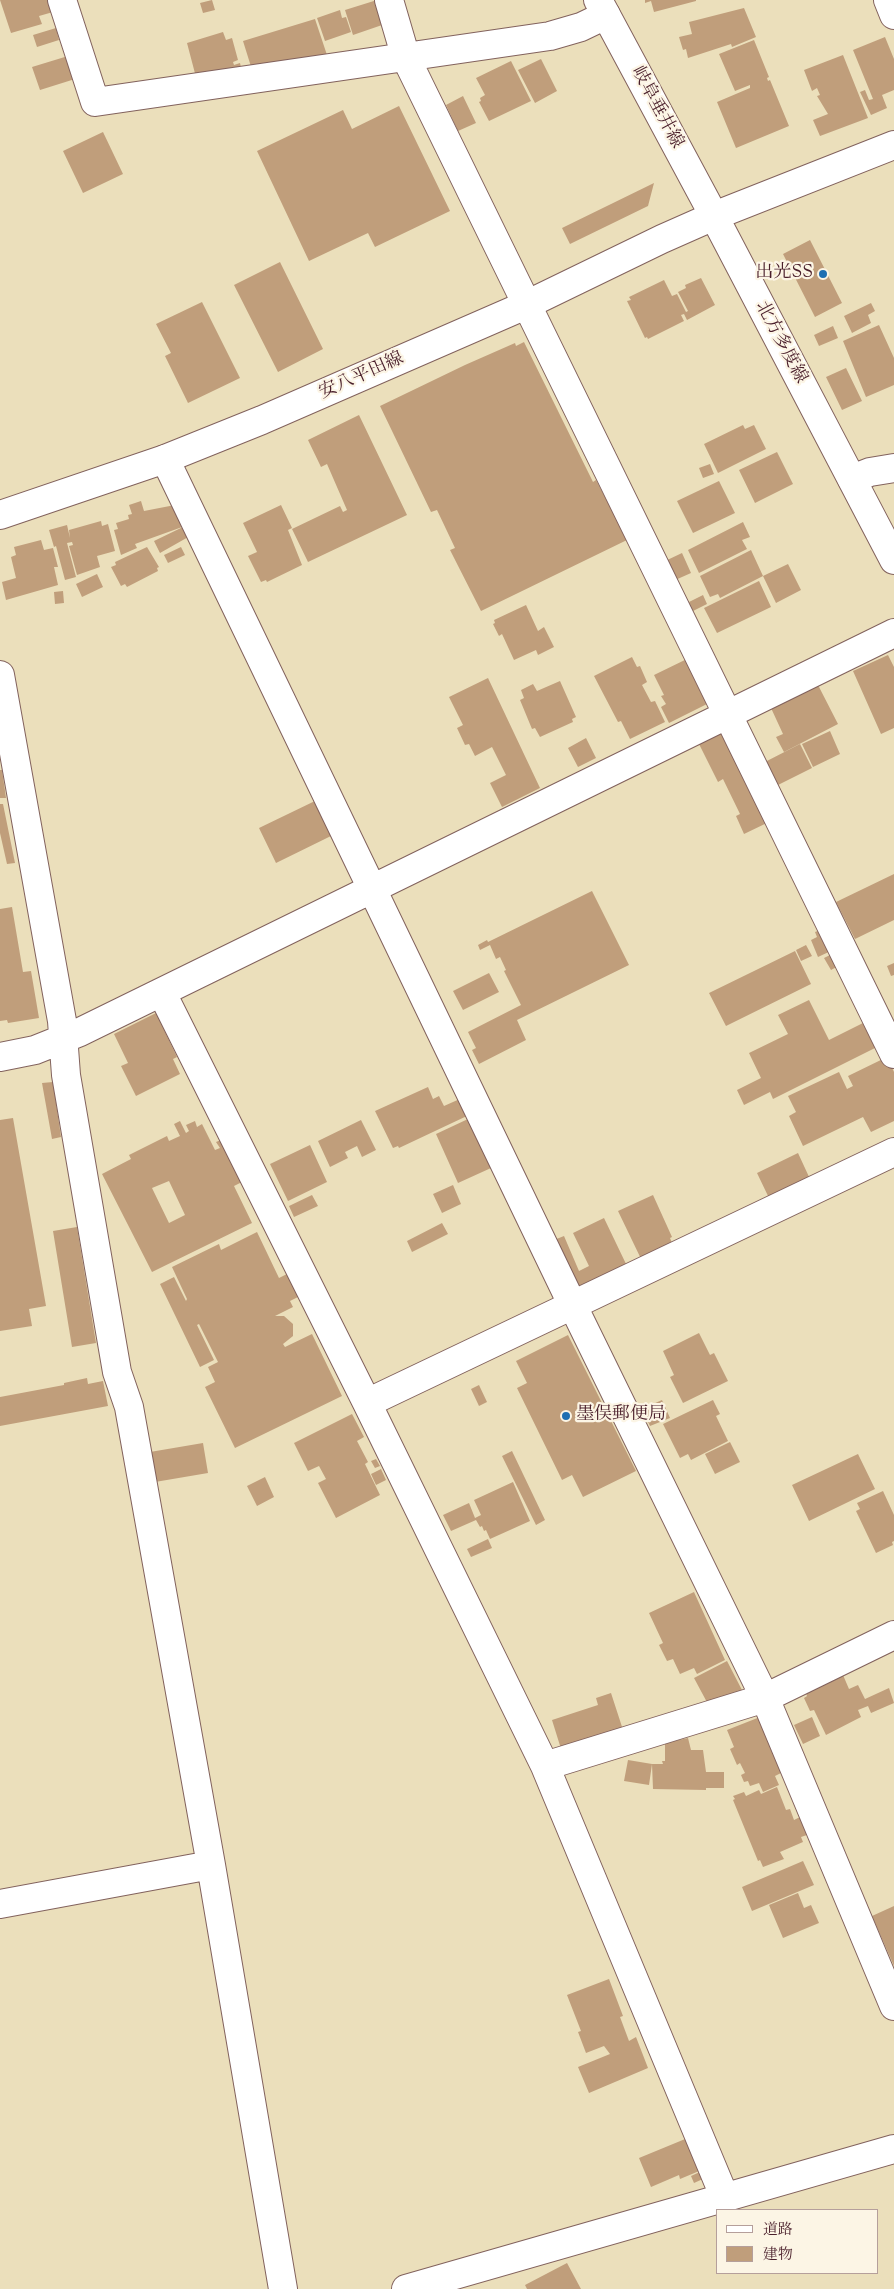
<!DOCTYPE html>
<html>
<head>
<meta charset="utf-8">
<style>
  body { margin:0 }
  #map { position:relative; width:894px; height:2289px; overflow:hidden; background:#ebdfbb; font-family:"Sorts Mill Goudy","Noto Serif JP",serif }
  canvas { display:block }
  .legend { position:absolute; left:716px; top:2209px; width:162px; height:65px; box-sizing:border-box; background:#fcf5e5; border:1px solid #b59f9b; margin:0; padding:6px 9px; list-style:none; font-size:15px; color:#4a1f2b }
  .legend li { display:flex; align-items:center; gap:10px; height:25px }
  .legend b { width:25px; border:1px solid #b59f9b }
</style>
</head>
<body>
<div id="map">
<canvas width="894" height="2289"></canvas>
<ul class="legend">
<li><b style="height:6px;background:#fff"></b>道路</li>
<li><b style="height:14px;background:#c09e7b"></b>建物</li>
</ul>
</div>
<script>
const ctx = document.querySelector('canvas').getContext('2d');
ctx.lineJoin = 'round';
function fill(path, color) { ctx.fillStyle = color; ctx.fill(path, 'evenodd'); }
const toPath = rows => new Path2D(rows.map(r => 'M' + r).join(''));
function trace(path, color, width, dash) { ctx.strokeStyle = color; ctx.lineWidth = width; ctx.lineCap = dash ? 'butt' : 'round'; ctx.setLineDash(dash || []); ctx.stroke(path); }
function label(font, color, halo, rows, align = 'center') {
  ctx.font = font + ' "Sorts Mill Goudy","Noto Serif JP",serif'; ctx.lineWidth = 4.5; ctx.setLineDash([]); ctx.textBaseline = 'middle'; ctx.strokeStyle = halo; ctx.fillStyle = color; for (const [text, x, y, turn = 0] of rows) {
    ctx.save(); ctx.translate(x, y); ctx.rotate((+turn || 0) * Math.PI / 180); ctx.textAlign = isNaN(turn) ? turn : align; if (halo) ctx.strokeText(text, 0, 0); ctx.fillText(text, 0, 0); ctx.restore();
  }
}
fill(toPath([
  [0,0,49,0,53,12,39,16,42,24,11,33],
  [212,0,215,10,203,13,200,3],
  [377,0,385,24,353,35,345,10],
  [645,0,696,0,696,1,654,12,651,1,645,3],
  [744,8,756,37,732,47,731,44,688,58,686,49,683,50,679,37,692,34,689,22],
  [340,10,342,18,346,17,351,32,325,41,317,18],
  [315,19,327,55,253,73,243,41],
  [56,28,59,40,37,47,33,35],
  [223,32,226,40,232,38,238,60,233,62,234,65,240,63,242,72,197,81,187,43],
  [885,37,894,59,894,90,882,95,887,108,871,115,860,92,865,90,869,100,873,99,853,50],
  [754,40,769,77,767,78,768,81,770,80,789,126,736,148,717,102,750,88,750,85,735,91,719,54],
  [843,55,868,118,820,136,813,120,828,114,817,96,820,95,817,88,812,91,804,70],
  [68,56,75,79,40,90,32,67],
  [541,59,557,91,535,103,518,70],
  [511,61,531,101,489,121,479,102,481,101,480,98,485,95,476,78],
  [463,96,476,123,458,131,446,105],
  [399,106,450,211,375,247,368,233,309,261,257,151,343,110,352,129],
  [103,132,123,174,83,193,63,151],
  [654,183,648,206,570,244,562,228],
  [810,240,842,303,815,317,783,254],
  [280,262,323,349,278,372,234,285],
  [701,278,715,305,687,320,684,314,681,315,684,321,648,339,647,337,645,338,627,301,631,300,629,297,664,280,672,296,677,294,686,312,688,311,678,292,686,288,685,285],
  [202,302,240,378,188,403,165,356,171,353,156,324],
  [871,303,875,311,868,315,871,323,852,333,844,316],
  [879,325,894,358,894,385,866,397,843,341],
  [833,326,838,338,819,346,814,335],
  [524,342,593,482,596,480,627,540,481,611,450,550,455,548,437,510,431,512,380,406,465,365,515,343,516,346],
  [846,368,862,401,842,410,826,377],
  [359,415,407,515,308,562,292,529,340,506,343,512,347,510,327,464,321,467,308,440],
  [743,425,745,429,754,425,766,449,718,473,704,444],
  [777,452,793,484,755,503,739,470],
  [710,464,714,474,703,478,699,468],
  [719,481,735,513,693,533,677,501],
  [141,501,144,511,175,505,185,526,135,544,137,548,121,555,114,530,118,529,116,523,129,519,128,515,132,514,129,505],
  [281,505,292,528,288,530,302,565,267,582,266,580,261,582,248,556,257,552,243,523],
  [101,521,102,526,108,524,115,551,97,556,100,567,77,575,69,546,73,545,72,542,67,543,76,577,65,580,56,546,54,547,49,530,67,525,70,538,69,530],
  [743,522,750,537,742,540,747,549,699,573,688,550],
  [185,526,190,536,160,553,154,541],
  [41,540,44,550,53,548,58,567,54,567,58,585,6,600,2,582,16,578,11,557,16,555,14,547],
  [147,547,159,567,157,568,158,571,127,587,125,584,121,586,111,567,116,565,115,562],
  [181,547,185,555,168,563,164,555],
  [751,550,763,576,788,564,801,590,776,603,763,576,720,598,718,594,710,597,700,576],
  [682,553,691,573,673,581,663,562],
  [97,574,103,587,82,597,76,584],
  [759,581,771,607,717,633,704,608],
  [63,591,64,603,55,604,54,592],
  [703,595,707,604,693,611,689,602],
  [526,605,538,631,544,627,554,647,538,655,536,650,514,660,502,634,499,636,493,624,495,623,494,620],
  [888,655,894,667,894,728,881,734,853,671],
  [632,657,637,667,640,666,647,682,642,685,651,702,655,701,665,722,630,739,621,721,618,722,594,676],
  [691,657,709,695,707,704,669,723,661,707,666,704,661,696,664,695,654,675],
  [488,678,540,788,502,807,490,783,506,775,492,747,475,756,469,744,465,745,457,728,463,725,449,697],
  [560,681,576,717,572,719,573,722,540,737,535,728,532,729,520,700,524,698,521,690,533,684,537,691],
  [818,685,838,724,784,752,776,737,783,734,771,708],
  [729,730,771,821,744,834,736,816,740,814,723,779,718,782,699,744],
  [830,731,840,754,813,767,802,744],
  [586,738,596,758,578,767,568,748],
  [800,744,812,768,774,787,763,763],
  [0,770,2,770,6,798,0,798],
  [317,800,333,835,276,863,259,828],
  [0,804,3,804,15,863,7,864,0,833],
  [894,874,894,920,855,939,836,902],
  [592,891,629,965,517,1020,526,1040,479,1064,472,1050,476,1048,468,1032,521,1005,504,971,506,970,500,957,496,959,490,945,480,950,478,945,487,940,488,942],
  [12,907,23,972,31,971,39,1018,8,1023,7,1020,0,1021,0,909],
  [826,928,835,949,818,957,811,940,817,937,815,932],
  [806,945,812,956,801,961,796,950],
  [795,951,811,984,726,1026,709,993],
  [836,952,842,964,831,970,824,958],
  [894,963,894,975,891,976,887,966],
  [489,973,499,992,463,1010,453,991],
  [809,1000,829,1040,871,1019,883,1044,773,1099,770,1092,744,1105,737,1090,761,1078,749,1053,788,1034,778,1015],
  [156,1013,177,1057,173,1059,180,1074,136,1096,121,1066,128,1063,114,1034],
  [887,1057,894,1072,894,1121,871,1132,863,1117,803,1146,789,1116,796,1112,788,1096,839,1072,847,1089,853,1086,848,1076],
  [53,1082,61,1137,52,1139,42,1083],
  [428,1087,433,1099,439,1096,444,1106,462,1098,469,1115,399,1148,398,1146,393,1148,375,1111],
  [13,1118,46,1306,29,1309,32,1326,0,1331,0,1120],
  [468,1119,491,1168,458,1183,436,1134],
  [361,1120,376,1150,362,1157,357,1146,345,1152,348,1158,330,1167,318,1141],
  [180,1121,186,1133,189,1131,186,1125,195,1121,197,1127,202,1124,215,1150,220,1148,216,1142,221,1140,242,1182,234,1186,252,1223,152,1272,102,1174,131,1159,129,1155,167,1136,169,1141,180,1136,174,1124],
  [169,1181,185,1215,169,1223,152,1188],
  [310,1145,327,1182,288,1201,270,1164],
  [798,1153,810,1179,769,1198,757,1173],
  [453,1185,461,1204,442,1213,433,1194],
  [312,1195,318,1206,294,1217,289,1206],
  [653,1195,672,1237,670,1238,674,1248,643,1263,618,1211],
  [604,1218,627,1266,578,1289,554,1240,564,1236,579,1271,589,1266,573,1233],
  [442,1223,448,1234,412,1252,407,1241],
  [77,1227,96,1343,72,1347,53,1231],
  [257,1232,279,1278,287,1274,298,1297,290,1301,293,1307,275,1316,284,1316,293,1324,293,1336,283,1344,285,1347,312,1334,342,1396,235,1448,205,1387,215,1382,208,1367,218,1362,199,1324,197,1325,214,1360,200,1367,160,1284,174,1277,186,1301,187,1299,172,1267,219,1244,221,1250],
  [699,1333,710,1355,714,1353,728,1381,683,1403,670,1377,674,1375,663,1351],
  [568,1335,636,1471,583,1497,572,1475,562,1480,517,1388,527,1383,516,1361],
  [87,1378,88,1384,103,1381,108,1406,0,1426,0,1397,64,1385,64,1383],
  [479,1385,487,1402,479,1406,471,1389],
  [662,1400,670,1418,650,1426,642,1409],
  [713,1400,720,1414,716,1416,728,1441,691,1460,688,1454,680,1458,663,1424],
  [352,1414,364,1437,357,1441,368,1462,365,1464,380,1495,336,1518,318,1483,326,1479,319,1466,308,1471,294,1443],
  [730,1442,740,1462,715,1474,705,1454],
  [203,1443,208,1473,155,1482,150,1452],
  [512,1451,545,1520,536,1525,502,1456],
  [858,1454,875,1489,809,1521,792,1485],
  [376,1459,380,1466,375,1468,371,1461],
  [381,1469,386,1480,376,1485,371,1474],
  [265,1477,274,1497,257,1506,247,1486],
  [513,1482,530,1521,490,1539,486,1530,484,1531,482,1526,480,1527,476,1520,451,1531,443,1515,469,1503,475,1518,481,1515,474,1500],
  [883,1491,894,1515,894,1541,892,1542,893,1545,876,1553,856,1511,860,1509,857,1503],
  [488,1539,492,1548,471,1557,467,1549],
  [694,1592,725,1660,697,1674,694,1668,680,1674,673,1659,667,1661,659,1645,663,1643,649,1613],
  [727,1661,743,1692,709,1706,694,1678],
  [843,1675,849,1689,858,1685,865,1699,889,1688,894,1703,871,1713,868,1706,858,1710,861,1717,826,1735,814,1710,810,1711,804,1698,807,1696,806,1693],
  [611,1693,624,1733,562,1752,552,1720,598,1705,596,1698],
  [760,1717,783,1772,775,1776,779,1785,763,1792,759,1783,750,1786,748,1781,744,1782,741,1775,745,1773,740,1763,737,1765,730,1749,734,1747,727,1730],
  [812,1717,820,1736,803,1744,794,1725],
  [688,1738,691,1750,703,1750,706,1772,724,1772,724,1788,706,1788,706,1790,653,1789,652,1764,663,1764,662,1761,665,1761,665,1743],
  [628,1760,652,1764,649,1785,624,1781],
  [777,1787,786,1810,790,1809,794,1820,800,1817,807,1835,801,1837,803,1842,780,1852,784,1859,763,1867,760,1860,758,1861,733,1800,735,1799,733,1796,744,1792,746,1796,759,1790,761,1794],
  [803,1861,814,1885,752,1911,742,1887],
  [798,1893,804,1908,811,1905,819,1923,783,1938,769,1905],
  [894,1906,894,1966,872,1916],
  [609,1979,623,2016,620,2017,629,2041,636,2037,648,2068,589,2093,578,2067,610,2054,604,2046,586,2053,578,2032,581,2031,567,1995],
  [690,2137,704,2169,680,2179,679,2175,651,2187,639,2158],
  [702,2171,705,2178,694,2183,691,2176],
  [567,2263,581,2289,527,2289,525,2285]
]), '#c09e7b');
const street = toPath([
  [62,0,95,102,550,36,581,27,606,15],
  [389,0,406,58,894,1054],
  [888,0,894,15],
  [165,459,573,1306,765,1698,894,2006],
  [852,479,870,472,894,468],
  [0,675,62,1021,66,1075,117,1372,129,1407,211,1865,283,2289],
  [162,993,367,1403,545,1766,725,2198],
  [0,1057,35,1050,80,1032,894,633],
  [367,1403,894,1152],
  [545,1766,765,1698,894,1635],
  [0,1904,211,1865],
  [406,2289,894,2149]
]);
const secondary = toPath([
  [0,515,165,459,262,420,526,305,662,239,714,216]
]);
const primary = toPath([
  [598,0,714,216,894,560],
  [714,216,894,145]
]);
trace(street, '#82625d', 30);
trace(secondary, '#82625d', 30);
trace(primary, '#82625d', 30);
trace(street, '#fff', 28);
trace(secondary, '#fff', 28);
trace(primary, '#fff', 28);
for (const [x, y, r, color] of [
  [823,274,5,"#1f6fb2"],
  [566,1416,5,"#1f6fb2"]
]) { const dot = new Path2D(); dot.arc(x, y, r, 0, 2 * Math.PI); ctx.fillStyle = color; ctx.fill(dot); trace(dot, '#fcf5e5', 2); }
label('18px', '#4a1f2b', '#fcf5e5', [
  ["岐阜垂井線",656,108,62],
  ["北方多度線",780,343,62],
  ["安八平田線",362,377,-24]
]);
label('18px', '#4a1f2b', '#fcf5e5', [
  ["出光SS",813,274],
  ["墨俣郵便局",576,1416,"left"]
], 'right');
</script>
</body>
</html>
